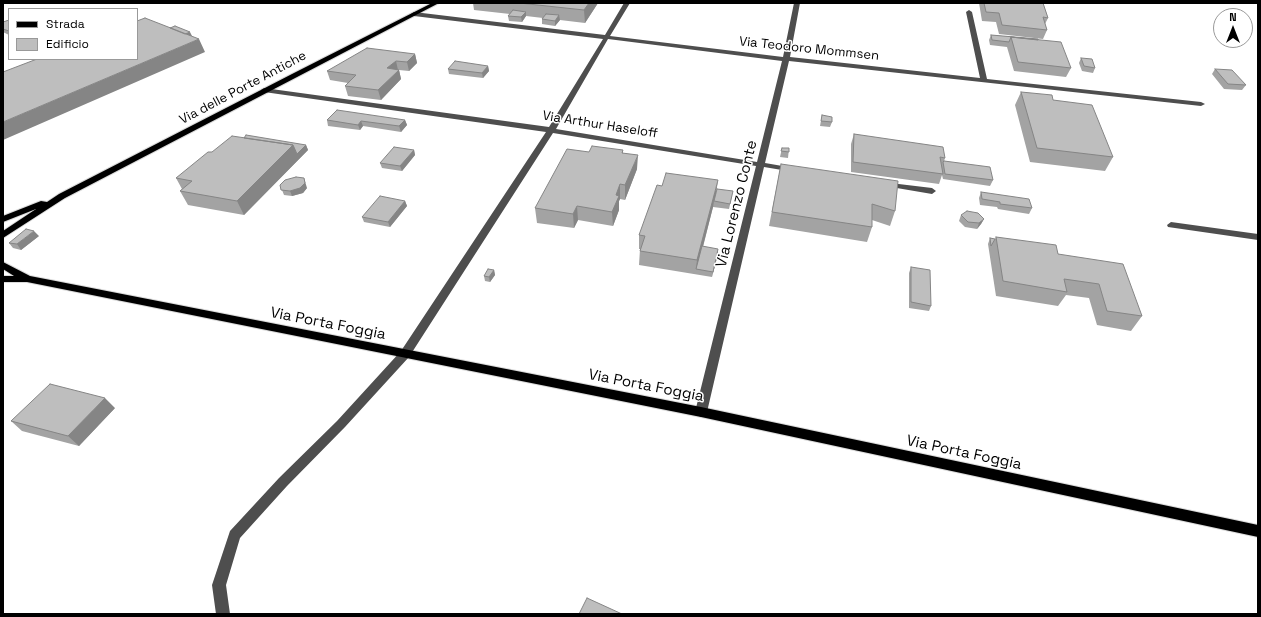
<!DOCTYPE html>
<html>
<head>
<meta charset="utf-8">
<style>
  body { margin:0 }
  #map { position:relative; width:1261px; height:617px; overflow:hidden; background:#fff; font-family:"Space Grotesk",sans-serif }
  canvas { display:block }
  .frame { position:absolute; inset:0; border:4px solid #000; pointer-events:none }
  .legend { position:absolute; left:8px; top:8px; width:130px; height:52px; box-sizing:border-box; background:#fff; border:1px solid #999; margin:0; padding:5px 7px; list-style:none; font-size:12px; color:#000 }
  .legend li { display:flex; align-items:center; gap:8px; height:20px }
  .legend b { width:20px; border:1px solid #999 }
  .north { position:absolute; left:1213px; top:8px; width:40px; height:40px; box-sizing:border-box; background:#fff; border:1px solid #999; border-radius:50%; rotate:0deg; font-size:11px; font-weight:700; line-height:16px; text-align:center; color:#000 }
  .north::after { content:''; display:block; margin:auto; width:14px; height:18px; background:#000; clip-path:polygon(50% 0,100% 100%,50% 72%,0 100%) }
</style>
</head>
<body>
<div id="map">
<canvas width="1261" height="617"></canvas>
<div class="frame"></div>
<ul class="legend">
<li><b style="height:5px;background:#000"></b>Strada</li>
<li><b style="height:11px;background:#bebebe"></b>Edificio</li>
</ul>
<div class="north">N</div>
</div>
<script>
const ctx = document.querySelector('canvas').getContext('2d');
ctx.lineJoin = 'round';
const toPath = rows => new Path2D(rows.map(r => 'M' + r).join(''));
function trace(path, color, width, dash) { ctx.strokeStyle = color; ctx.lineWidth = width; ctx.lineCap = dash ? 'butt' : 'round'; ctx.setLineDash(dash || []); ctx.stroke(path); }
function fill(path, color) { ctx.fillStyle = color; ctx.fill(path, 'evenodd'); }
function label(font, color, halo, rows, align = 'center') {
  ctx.font = font + ' "Space Grotesk",sans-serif'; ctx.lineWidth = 3; ctx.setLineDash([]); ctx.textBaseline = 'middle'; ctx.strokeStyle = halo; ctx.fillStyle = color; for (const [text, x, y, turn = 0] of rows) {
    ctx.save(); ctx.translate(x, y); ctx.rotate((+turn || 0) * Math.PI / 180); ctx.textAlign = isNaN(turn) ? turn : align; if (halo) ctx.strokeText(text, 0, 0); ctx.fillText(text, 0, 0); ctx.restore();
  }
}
const major = toPath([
  [432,3,439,3,65,198,3,238,3,231,36,209,3,222,3,216,41,201,47,202,59,194,292,74,432,3],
  [3,262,30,276,701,407,1258,525,1258,537,701,417,27,282,3,282,3,276,14,276,3,269,3,262]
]);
trace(major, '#dbdbdb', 2);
fill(toPath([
  [624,3,630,3,610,36,783,57,794,3,800,3,790,57,980,78,966,12,969,10,972,12,987,79,1201,102,1205,104,1201,106,789,61,765,163,794,168,798,170,794,172,764,167,707,412,705,415,701,417,697,415,695,412,756,166,553,133,409,357,345,427,287,486,240,538,226,585,230,614,216,614,212,585,230,531,279,478,337,421,401,351,546,132,264,92,261,90,264,88,549,127,603,39,414,16,411,14,414,12,605,35,624,3],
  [608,39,782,61,757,162,556,129,608,39],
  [882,182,932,188,936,191,932,194,885,186,881,184,882,182],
  [1171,222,1258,234,1258,240,1168,227,1167,225,1171,222]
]), '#4e4e4e');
fill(major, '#000');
fill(toPath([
  [473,3,598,3,585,23,560,20,555,26,542,24,542,19,543,18,526,16,522,22,509,21,508,16,510,14,474,10],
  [979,3,1043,3,1048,18,1045,24,1047,30,1043,39,999,34,996,22,982,21],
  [9,20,9,35,3,32,3,22],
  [991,35,1038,39,1071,68,1066,77,1014,71,1007,47,990,45,989,40],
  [415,54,417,63,409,71,399,70,401,79,381,100,348,96,345,86,348,83,330,80,327,71],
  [1081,58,1095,68,1093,73,1082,71,1079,63],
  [488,66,489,71,483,78,449,74,448,69],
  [1215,69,1246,85,1242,90,1224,89,1212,74],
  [1021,92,1113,157,1105,171,1030,162,1015,105],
  [822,115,832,122,830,127,820,126],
  [327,120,405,120,407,125,401,132,363,126,360,130,328,126],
  [854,134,945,158,944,161,993,180,990,186,943,179,942,175,939,184,851,172,851,144],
  [244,138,306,145,308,150,244,215,188,205,180,191,182,189,176,178,212,152],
  [782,148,789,148,788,158,780,157],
  [414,150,415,155,402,171,382,168,380,163],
  [623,150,623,153,637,169,625,200,620,199,619,201,619,210,613,226,578,220,574,228,537,223,535,208,589,152],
  [781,164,895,211,890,226,872,220,872,227,867,242,769,226],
  [280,185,307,188,303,193,292,196,284,195],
  [662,186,732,196,729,209,713,207,703,247,718,254,712,277,639,265,640,249,639,249,639,235],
  [981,192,1032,208,1029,214,998,209,997,207,980,205,979,198],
  [405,201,407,206,390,227,364,222,362,217],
  [961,215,984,219,981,224,977,229,965,227,959,221],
  [39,236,21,250,13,248,9,243],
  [996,237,1058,254,1142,316,1131,331,1097,325,1089,298,1066,295,1058,306,996,296,988,244,990,238,995,239],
  [911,267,931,306,929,311,909,308,909,273],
  [494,270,495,275,490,282,485,281,484,276],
  [115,408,79,446,22,431,11,421]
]), '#a3a3a3');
fill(toPath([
  [589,3,598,3,585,23,584,10],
  [526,12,526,16,522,22,521,17],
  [559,15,560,20,555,26,555,21],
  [190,32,192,36,177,37],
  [199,39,205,52,3,140,3,122],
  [415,54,417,63,409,71,407,62],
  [396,61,398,70,387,68],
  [488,66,489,71,483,78,482,73],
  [399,70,401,79,381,100,378,90],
  [405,120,407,125,401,132,399,126],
  [361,121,363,126,360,130,358,125],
  [293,145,306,145,308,150,244,215,237,201],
  [414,150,415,155,402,171,400,166],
  [638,155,637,169,625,200,625,185],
  [304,178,307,188,303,193,292,196,290,191],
  [718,180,716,194,714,201,713,207,697,269,696,269,697,260],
  [620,184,620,199,619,201,619,210,613,226,612,212,616,195],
  [405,201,407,206,390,227,388,222],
  [577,206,578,220,574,228,573,214],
  [984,219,981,224,977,229,979,223],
  [34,231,39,236,21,250,17,244],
  [718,249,718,254,712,277,713,272],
  [494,270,495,275,490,282,489,277],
  [105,398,115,408,79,446,68,436]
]), '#858585');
const building = toPath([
  [519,3,589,3,584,10,519,3],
  [984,3,1043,3,1048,18,1043,17,1047,30,1002,25,999,13,986,12,984,3],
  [513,10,526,12,521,17,508,16,513,10],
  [546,14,559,15,555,21,542,19,546,14],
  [145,18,199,39,3,122,3,72,37,59,137,59,137,21,145,18],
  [9,20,9,31,3,29,3,22,9,20],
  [175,26,190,32,185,34,170,28,175,26],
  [991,35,1038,39,1038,40,1011,37,1009,42,992,40,991,35],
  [1011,37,1061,42,1071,68,1018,62,1011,37],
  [367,48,415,54,407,62,396,61,387,68,399,70,378,90,345,86,356,75,327,71,367,48],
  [1081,58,1092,59,1095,68,1084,66,1081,58],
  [455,61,488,66,482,73,448,69,455,61],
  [1215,69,1232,70,1246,85,1228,84,1215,69],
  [1021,92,1052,95,1053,100,1092,105,1113,157,1037,148,1021,92],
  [337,110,405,120,399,126,361,121,358,125,327,120,337,110],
  [822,115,832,117,832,122,821,121,822,115],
  [854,134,943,147,945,158,940,157,943,174,853,162,854,134],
  [246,135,306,145,297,154,293,145,244,138,246,135],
  [232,136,293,145,237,201,180,191,192,181,176,178,208,152,212,152,232,136],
  [592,146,623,150,622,153,638,155,625,185,620,184,616,195,619,196,612,212,577,206,573,214,535,208,567,149,589,152,592,146],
  [394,147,414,150,400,166,380,163,394,147],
  [782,148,789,148,789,152,781,151,782,148],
  [944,161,990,167,993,180,945,174,943,162,944,161],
  [781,164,898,181,895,211,872,204,872,227,772,212,781,164],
  [666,173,718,180,697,260,640,251,645,236,639,235,657,185,662,186,666,173],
  [296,177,304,178,305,183,300,188,290,191,281,190,280,185,285,180,296,177],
  [717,189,733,191,730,204,714,201,717,189],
  [981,192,1029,199,1032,208,1000,204,1000,202,982,199,981,192],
  [380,196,405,201,388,222,362,217,380,196],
  [967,211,978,213,984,219,979,223,968,222,961,215,967,211],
  [26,229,34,231,17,244,9,243,26,229],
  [996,237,1056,245,1058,254,1123,264,1142,316,1107,311,1099,284,1064,279,1067,292,1003,281,996,237],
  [990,238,995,239,991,246,990,238],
  [702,246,718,249,713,272,696,269,702,246],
  [911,267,930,270,931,306,911,302,911,267],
  [488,269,494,270,489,277,484,276,488,269],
  [50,384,105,398,68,436,11,421,50,384],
  [587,598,622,614,579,614,587,598]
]);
fill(building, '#bebebe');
trace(building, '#858585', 1);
label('13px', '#000', '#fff', [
  ["Via Teodoro Mommsen",809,49,6],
  ["Via delle Porte Antiche",243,88,-28],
  ["Via Arthur Haseloff",600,125,9]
]);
label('15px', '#000', '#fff', [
  ["Via Lorenzo Conte",737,204,-76],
  ["Via Porta Foggia",328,324,11],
  ["Via Porta Foggia",646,386,11],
  ["Via Porta Foggia",964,453,12]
]);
</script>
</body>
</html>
